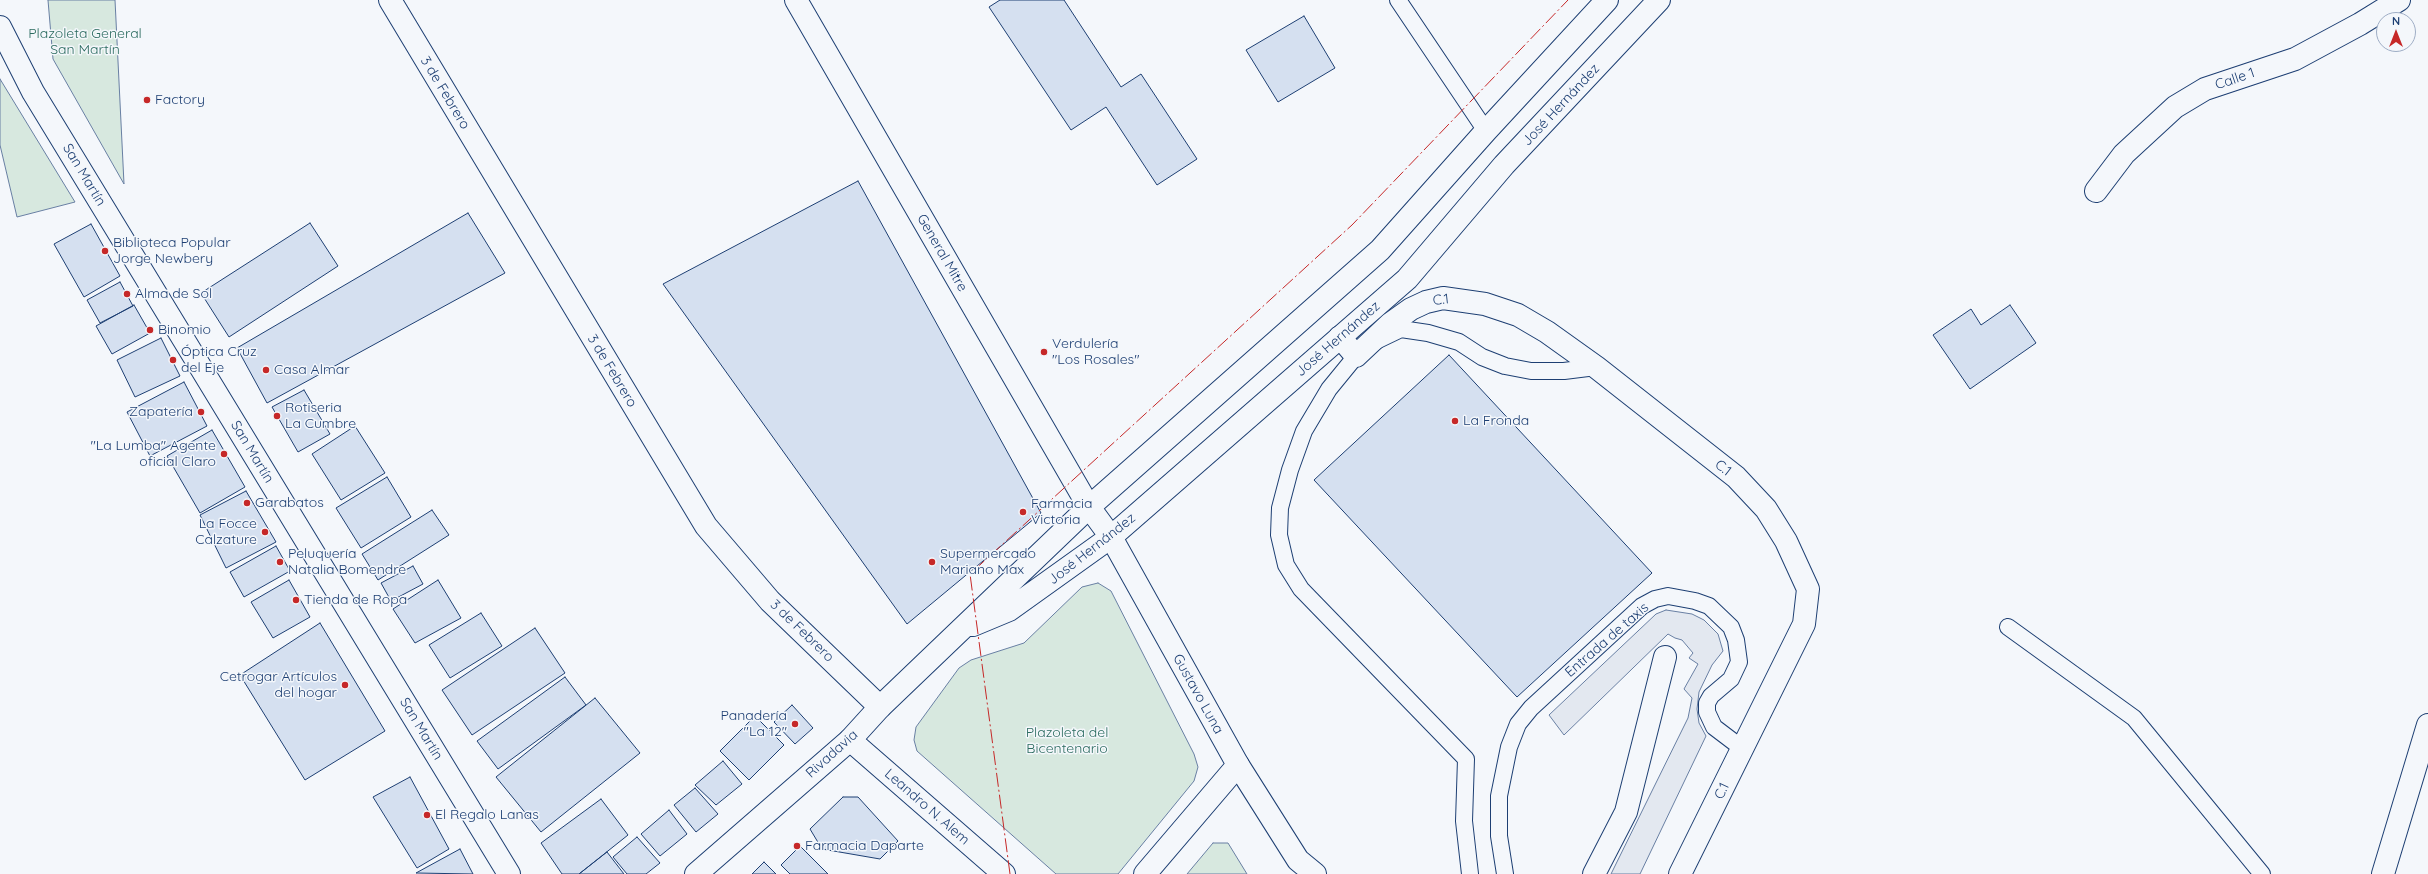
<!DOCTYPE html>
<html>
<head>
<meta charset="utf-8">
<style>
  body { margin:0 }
  #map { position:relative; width:2428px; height:874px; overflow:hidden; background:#f4f7fb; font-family:Quicksand,sans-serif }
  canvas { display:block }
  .north { position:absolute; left:2376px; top:12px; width:40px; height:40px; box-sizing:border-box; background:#f4f7fb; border:1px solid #9eadc5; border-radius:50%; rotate:0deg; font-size:11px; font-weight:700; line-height:16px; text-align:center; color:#1d3f73 }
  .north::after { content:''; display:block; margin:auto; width:14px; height:18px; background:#c62828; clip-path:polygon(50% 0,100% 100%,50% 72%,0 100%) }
</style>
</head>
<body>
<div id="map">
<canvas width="2428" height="874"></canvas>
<div class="north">N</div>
</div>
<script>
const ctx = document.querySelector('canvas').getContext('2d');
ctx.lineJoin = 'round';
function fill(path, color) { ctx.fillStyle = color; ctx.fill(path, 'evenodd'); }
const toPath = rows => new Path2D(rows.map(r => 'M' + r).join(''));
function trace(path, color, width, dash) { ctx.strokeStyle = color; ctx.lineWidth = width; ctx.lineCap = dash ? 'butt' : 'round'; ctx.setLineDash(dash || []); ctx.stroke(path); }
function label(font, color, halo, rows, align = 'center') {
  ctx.font = font + ' Quicksand,sans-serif'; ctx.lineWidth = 3; ctx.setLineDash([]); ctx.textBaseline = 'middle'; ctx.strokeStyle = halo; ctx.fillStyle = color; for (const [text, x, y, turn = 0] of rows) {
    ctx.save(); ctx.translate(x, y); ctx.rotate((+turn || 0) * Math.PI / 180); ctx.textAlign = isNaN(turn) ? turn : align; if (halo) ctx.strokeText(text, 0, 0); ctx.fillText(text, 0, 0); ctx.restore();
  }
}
const green = toPath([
  [48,0,115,0,124,184,53,59,48,0],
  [0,79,75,202,17,217,0,145,0,79],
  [1098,583,1111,591,1194,754,1198,767,1194,781,1118,874,1056,874,917,751,914,740,916,727,959,668,971,660,1024,643,1082,587,1098,583],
  [1213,843,1228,843,1247,874,1187,874,1213,843]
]);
fill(green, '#d7e8df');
trace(green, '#687fa3', 1);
const parking = toPath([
  [1666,610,1692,614,1704,620,1718,634,1723,651,1712,665,1699,692,1697,709,1699,723,1706,736,1640,874,1611,874,1688,718,1692,698,1684,689,1698,664,1689,658,1693,653,1682,640,1675,638,1668,634,1564,735,1549,715,1656,614,1666,610]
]);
fill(parking, '#e3e8f0');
trace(parking, '#687fa3', 1);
const building = toPath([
  [1000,0,1064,0,1121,87,1141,74,1197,159,1157,185,1106,107,1071,130,989,7,1000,0],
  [1304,16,1335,68,1278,102,1246,50,1304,16],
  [858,181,1041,513,907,624,663,284,858,181],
  [468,213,505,273,267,403,237,348,468,213],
  [310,223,338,266,229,337,201,293,310,223],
  [91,224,120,276,84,297,54,244,91,224],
  [120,282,133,306,100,323,87,300,120,282],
  [134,305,150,333,112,354,96,326,134,305],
  [2010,305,2036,343,1970,389,1933,335,1971,309,1981,325,2010,305],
  [161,338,180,376,135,397,117,360,161,338],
  [1449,355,1652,573,1517,697,1314,480,1449,355],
  [184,382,207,426,150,456,127,412,184,382],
  [304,390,330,434,298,452,272,407,304,390],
  [355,426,385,473,341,500,312,454,355,426],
  [212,430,245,487,200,513,167,456,212,430],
  [387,477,411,517,361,548,336,508,387,477],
  [246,491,276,542,226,568,200,515,246,491],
  [432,510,449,535,378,580,362,554,432,510],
  [276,546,290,571,244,597,230,572,276,546],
  [413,566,423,584,391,601,381,583,413,566],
  [289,580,310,617,273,638,251,602,289,580],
  [438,580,461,618,415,643,393,609,438,580],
  [481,613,502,646,450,678,429,645,481,613],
  [320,623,385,731,305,780,240,675,320,623],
  [535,628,565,673,472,735,442,690,535,628],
  [565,677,586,705,498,769,477,741,565,677],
  [595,698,640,753,541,832,496,777,595,698],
  [792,705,813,728,795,744,774,722,792,705],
  [755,716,784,745,749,780,720,751,755,716],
  [723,761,742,784,716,805,695,785,723,761],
  [410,777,449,849,417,868,373,797,410,777],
  [695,788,718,814,696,832,674,805,695,788],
  [843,797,858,797,898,841,880,859,822,849,810,829,843,797],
  [601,799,628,835,579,874,562,874,541,843,601,799],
  [669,810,687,834,660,856,641,834,669,810],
  [637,837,660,863,646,874,627,874,613,857,637,837],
  [800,846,828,874,790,874,781,865,800,846],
  [460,849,473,874,416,873,460,849],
  [607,852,624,874,579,874,607,852],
  [764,862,776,874,752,874,764,862]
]);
fill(building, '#d5e0f0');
trace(building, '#1d3f73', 1);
const service = toPath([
  [1398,0,1486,131],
  [2008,627,2134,718,2262,874],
  [1470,874,1464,821,1466,759,1301,589,1286,565,1279,535,1280,508,1290,470,1304,431,1329,389,1356,356,1376,341,1401,329,1428,333,1459,342,1482,357,1505,366,1531,371,1564,371,1596,367],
  [1505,874,1499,836,1499,796,1509,747,1518,724,1531,708,1642,606,1655,599,1668,596,1695,601,1709,606,1731,627,1736,640,1739,662,1731,679,1711,696,1707,703,1707,712,1714,727,1743,749]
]);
const minor = toPath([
  [390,0,706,526,770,601,880,707],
  [796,0,1089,507],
  [0,27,33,92,509,874],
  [2096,191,2124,154,2175,107,2205,89,2295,59,2360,24,2399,0],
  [1340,337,1356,356,1390,324,1411,309,1426,302,1443,298,1485,304,1518,315,1547,332,1596,367,1736,477,1766,509,1786,541,1808,589,1804,624,1680,874],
  [1238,765,1298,860,1315,874],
  [1594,874,1626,812,1665,657],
  [2383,874,2428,725]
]);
const tertiary = toPath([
  [1089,507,1111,537,1238,765,1145,874],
  [850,740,1004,874]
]);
const secondary = toPath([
  [973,625,1009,610,1111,537,1407,279,1504,165,1659,0],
  [696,874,850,740,880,707,1089,507,1380,250,1486,131,1607,0]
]);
trace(service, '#1d3f73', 18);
trace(minor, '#1d3f73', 24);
trace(tertiary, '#1d3f73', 24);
trace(secondary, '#1d3f73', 24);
trace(service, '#f4f7fb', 16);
trace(minor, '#f4f7fb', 22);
trace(tertiary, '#f4f7fb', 22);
trace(secondary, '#f4f7fb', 22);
trace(toPath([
  [1010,874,970,574,1352,225,1568,0]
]), '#c62828', 1, [14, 3, 2, 3]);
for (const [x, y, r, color] of [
  [147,100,4,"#c62828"],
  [105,251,4,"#c62828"],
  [127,294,4,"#c62828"],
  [150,330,4,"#c62828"],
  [1044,352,4,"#c62828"],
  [173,360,4,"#c62828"],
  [266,370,4,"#c62828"],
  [201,412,4,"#c62828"],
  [277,416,4,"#c62828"],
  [1455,421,4,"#c62828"],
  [224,454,4,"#c62828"],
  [247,503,4,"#c62828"],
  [1023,512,4,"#c62828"],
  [265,532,4,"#c62828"],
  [280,562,4,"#c62828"],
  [932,562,4,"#c62828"],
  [296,600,4,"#c62828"],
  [345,685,4,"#c62828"],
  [795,724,4,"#c62828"],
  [427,815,4,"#c62828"],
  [797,846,4,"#c62828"]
]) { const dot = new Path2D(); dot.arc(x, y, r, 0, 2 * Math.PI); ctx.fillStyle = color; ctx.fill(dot); trace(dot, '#f4f7fb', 1.5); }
label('14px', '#2c6c60', '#f4f7fb', [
  ["Plazoleta General",85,34],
  ["San Martín",85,50],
  ["Plazoleta del",1067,733],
  ["Bicentenario",1067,749]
]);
label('14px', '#1d3f73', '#f4f7fb', [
  ["Calle 1",2235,79,-19],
  ["3 de Febrero",445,93,59],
  ["José Hernández",1561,105,-47],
  ["San Martín",84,175,59],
  ["General Mitre",942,253,60],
  ["C.1",1441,300,-6],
  ["José Hernández",1338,339,-41],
  ["3 de Febrero",612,371,59],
  ["San Martín",252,452,59],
  ["C.1",1723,468,38],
  ["José Hernández",1092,549,-38],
  ["3 de Febrero",802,631,44],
  ["Entrada de taxis",1607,640,-41],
  ["Gustavo Luna",1198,694,61],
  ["San Martín",421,729,59],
  ["Rivadavia",832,754,-42],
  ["C.1",1722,791,-64],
  ["Leandro N. Alem",927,807,41]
]);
label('14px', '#1d3f73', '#f4f7fb', [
  ["Factory",155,100],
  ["Biblioteca Popular",113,243],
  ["Jorge Newbery",113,259],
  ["Alma de Sol",135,294],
  ["Binomio",158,330],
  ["Verdulería",1052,344],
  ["\"Los Rosales\"",1052,360],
  ["Óptica Cruz",181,352],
  ["del Eje",181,368],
  ["Casa Almar",274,370],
  ["Rotiseria",285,408],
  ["La Cumbre",285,424],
  ["Zapatería",193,412,"right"],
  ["La Fronda",1463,421],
  ["\"La Lumba\" Agente",216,446,"right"],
  ["oficial Claro",216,462,"right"],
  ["Garabatos",255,503],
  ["Farmacia",1031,504],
  ["Victoria",1031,520],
  ["La Focce",257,524,"right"],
  ["Calzature",257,540,"right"],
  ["Peluquería",288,554],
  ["Natalia Bomendre",288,570],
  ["Supermercado",940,554],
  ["Mariano Max",940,570],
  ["Tienda de Ropa",304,600],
  ["Cetrogar Artículos",337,677,"right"],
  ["del hogar",337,693,"right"],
  ["Panadería",787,716,"right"],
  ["\"La 12\"",787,732,"right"],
  ["El Regalo Lanas",435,815],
  ["Farmacia Daparte",805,846]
], 'left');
</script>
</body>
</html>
